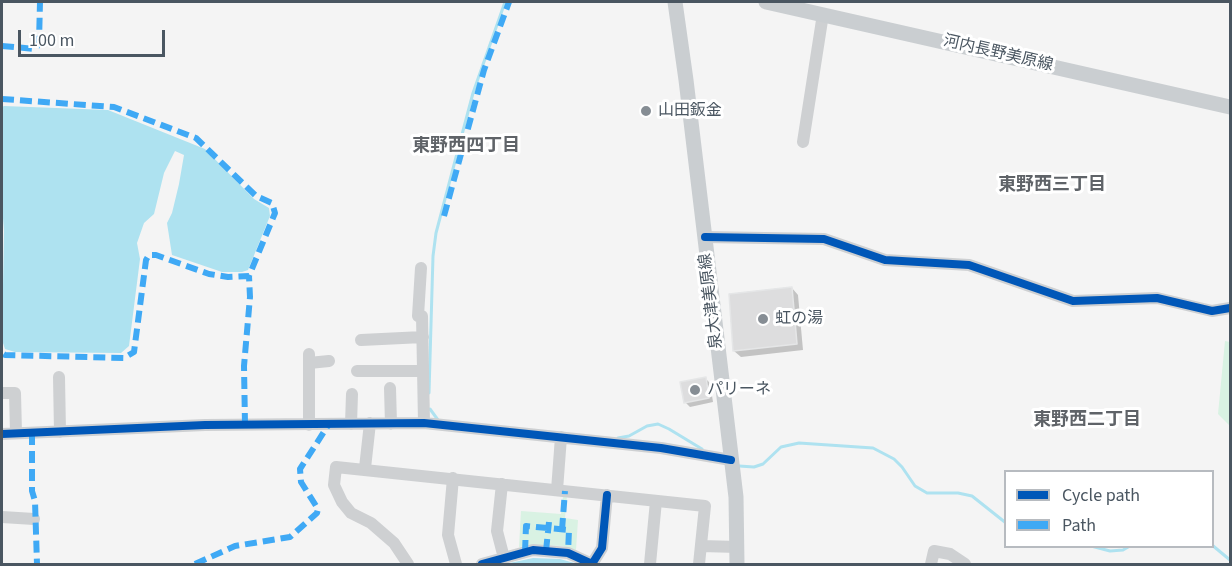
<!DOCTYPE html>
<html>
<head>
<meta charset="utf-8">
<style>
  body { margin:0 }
  #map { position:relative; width:1232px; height:566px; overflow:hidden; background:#f4f4f4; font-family:"Source Sans 3",sans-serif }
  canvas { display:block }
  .frame { position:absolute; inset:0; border:3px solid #4a5661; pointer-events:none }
  .legend { position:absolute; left:1004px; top:470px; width:210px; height:78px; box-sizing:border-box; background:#fff; border:2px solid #b7bbc0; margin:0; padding:8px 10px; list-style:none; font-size:18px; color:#4a5661 }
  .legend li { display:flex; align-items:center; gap:12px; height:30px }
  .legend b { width:30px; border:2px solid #b7bbc0 }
  .scale { position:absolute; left:18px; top:30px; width:147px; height:27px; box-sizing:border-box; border:3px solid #4a5661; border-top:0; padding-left:8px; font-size:18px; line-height:21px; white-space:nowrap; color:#4a5661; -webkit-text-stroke:4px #fff; paint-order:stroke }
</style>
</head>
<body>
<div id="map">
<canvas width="1232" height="566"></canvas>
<div class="frame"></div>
<ul class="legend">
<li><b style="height:8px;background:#0057b8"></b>Cycle path</li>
<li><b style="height:8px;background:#3fa9f5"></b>Path</li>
</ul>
<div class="scale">100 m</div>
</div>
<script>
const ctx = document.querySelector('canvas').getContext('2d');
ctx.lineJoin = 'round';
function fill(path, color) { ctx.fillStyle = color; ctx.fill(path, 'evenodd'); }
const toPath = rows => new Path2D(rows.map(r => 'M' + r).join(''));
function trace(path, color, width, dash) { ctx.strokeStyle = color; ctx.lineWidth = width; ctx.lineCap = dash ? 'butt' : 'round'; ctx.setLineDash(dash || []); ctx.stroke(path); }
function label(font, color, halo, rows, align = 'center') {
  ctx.font = font + ' "Source Sans 3","Noto Sans JP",sans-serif'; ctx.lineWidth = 6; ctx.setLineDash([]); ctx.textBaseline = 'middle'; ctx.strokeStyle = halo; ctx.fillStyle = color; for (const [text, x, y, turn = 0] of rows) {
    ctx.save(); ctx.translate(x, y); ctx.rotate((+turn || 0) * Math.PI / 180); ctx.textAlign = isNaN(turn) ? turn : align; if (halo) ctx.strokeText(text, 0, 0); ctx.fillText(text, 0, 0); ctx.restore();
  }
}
fill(toPath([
  [1225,341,1230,342,1230,426,1218,414],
  [563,496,567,496,565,518,578,520,576,550,562,546,532,545,519,547,521,511,561,514]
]), '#d9f2e3');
fill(toPath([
  [4,106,108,110,205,149,254,199,269,208,270,216,248,270,242,272,222,272,172,255,167,223,172,213,179,184,184,155,175,151,164,173,154,214,144,223,137,243,140,259,129,346,121,353,15,352,5,349,2,340,4,231,2,205,2,107],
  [533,558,560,559,578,564,505,564]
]), '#aee2f0');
fill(toPath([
  [792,288,798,295,803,350,741,357,734,351],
  [705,378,710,383,713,402,690,407,685,402]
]), '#0003');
trace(toPath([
  [429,393,433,256,436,233,473,93,505,2],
  [430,409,438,420],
  [618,438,629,436,647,426,658,424,669,429,702,449],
  [739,466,754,467,763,464,781,447,799,443,873,448,894,459,902,467,915,486,927,493,958,493,972,496,1006,523],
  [1212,545,1230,560],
  [1091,546,1110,551,1123,550,1130,546]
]), '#aee2f0', 3);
const building = toPath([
  [792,287,797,344,733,351,729,294,792,287],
  [706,377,709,398,684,403,680,382,706,377]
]);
fill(building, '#ddddde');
trace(building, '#e5e6e7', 1.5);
trace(toPath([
  [803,142,823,14],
  [705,237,824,239,885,260,969,265,1073,301,1157,298,1212,311,1230,308],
  [421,268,418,316,422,316,424,423],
  [361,340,423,337],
  [309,363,329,361],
  [357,371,423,371],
  [59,377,60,432],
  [390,388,391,424],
  [2,393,15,393,16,433],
  [351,424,352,394],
  [309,425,309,354],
  [2,434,205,425,424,423,661,448,731,460],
  [365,468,370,423],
  [453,478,448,535,456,564],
  [502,484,497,531,504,558],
  [557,490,561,437],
  [2,517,34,519],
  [701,546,738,547],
  [408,564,394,543,371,523,351,513,342,502,334,485,336,467,705,506,699,564],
  [482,564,533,550,568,553,592,564,602,548,607,495],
  [650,564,656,501],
  [931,564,934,551,950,554,965,564]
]), '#ced0d2', 12);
trace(toPath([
  [675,2,686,80,736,497,737,564],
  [766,2,1230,107]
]), '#caced1', 15);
trace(toPath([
  [2,46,36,49,39,42,40,2],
  [2,99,114,107,196,138,256,196,272,203,275,213,249,276,228,277,209,274,156,255,149,255,146,260,134,352,124,358,5,355,2,353],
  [444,216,484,70,509,2],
  [245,425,244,366,250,297,249,276],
  [32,433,32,491,35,501,37,564],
  [562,530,565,491],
  [546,551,549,522],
  [525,552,526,526,569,530,568,553],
  [195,564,235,546,290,537,317,513,318,509,301,482,300,469,329,424]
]), '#3fa9f5', 6, [12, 6]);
trace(toPath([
  [705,237,824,239,885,260,969,265,1073,301,1157,298,1212,311,1230,308],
  [2,434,205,425,424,423,661,448,731,460],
  [482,564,533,550,568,553,592,564,602,548,607,495]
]), '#0057b8', 8);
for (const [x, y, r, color] of [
  [646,111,6,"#868d94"],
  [763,319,6,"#868d94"],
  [695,390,6,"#868d94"]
]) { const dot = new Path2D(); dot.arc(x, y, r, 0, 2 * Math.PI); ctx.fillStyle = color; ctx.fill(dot); trace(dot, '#fff', 2); }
label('16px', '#4a5661', '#fff', [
  ["河内長野美原線",998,54,13],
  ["泉大津美原線",712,301,-97]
]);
label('16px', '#4a5661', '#fff', [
  ["山田鈑金",658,111],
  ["虹の湯",775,319],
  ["パリーネ",707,390]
], 'left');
label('bold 18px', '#5f6368', '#fff', [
  ["東野西四丁目",466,147],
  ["東野西三丁目",1052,186],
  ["東野西二丁目",1087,421]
]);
</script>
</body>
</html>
